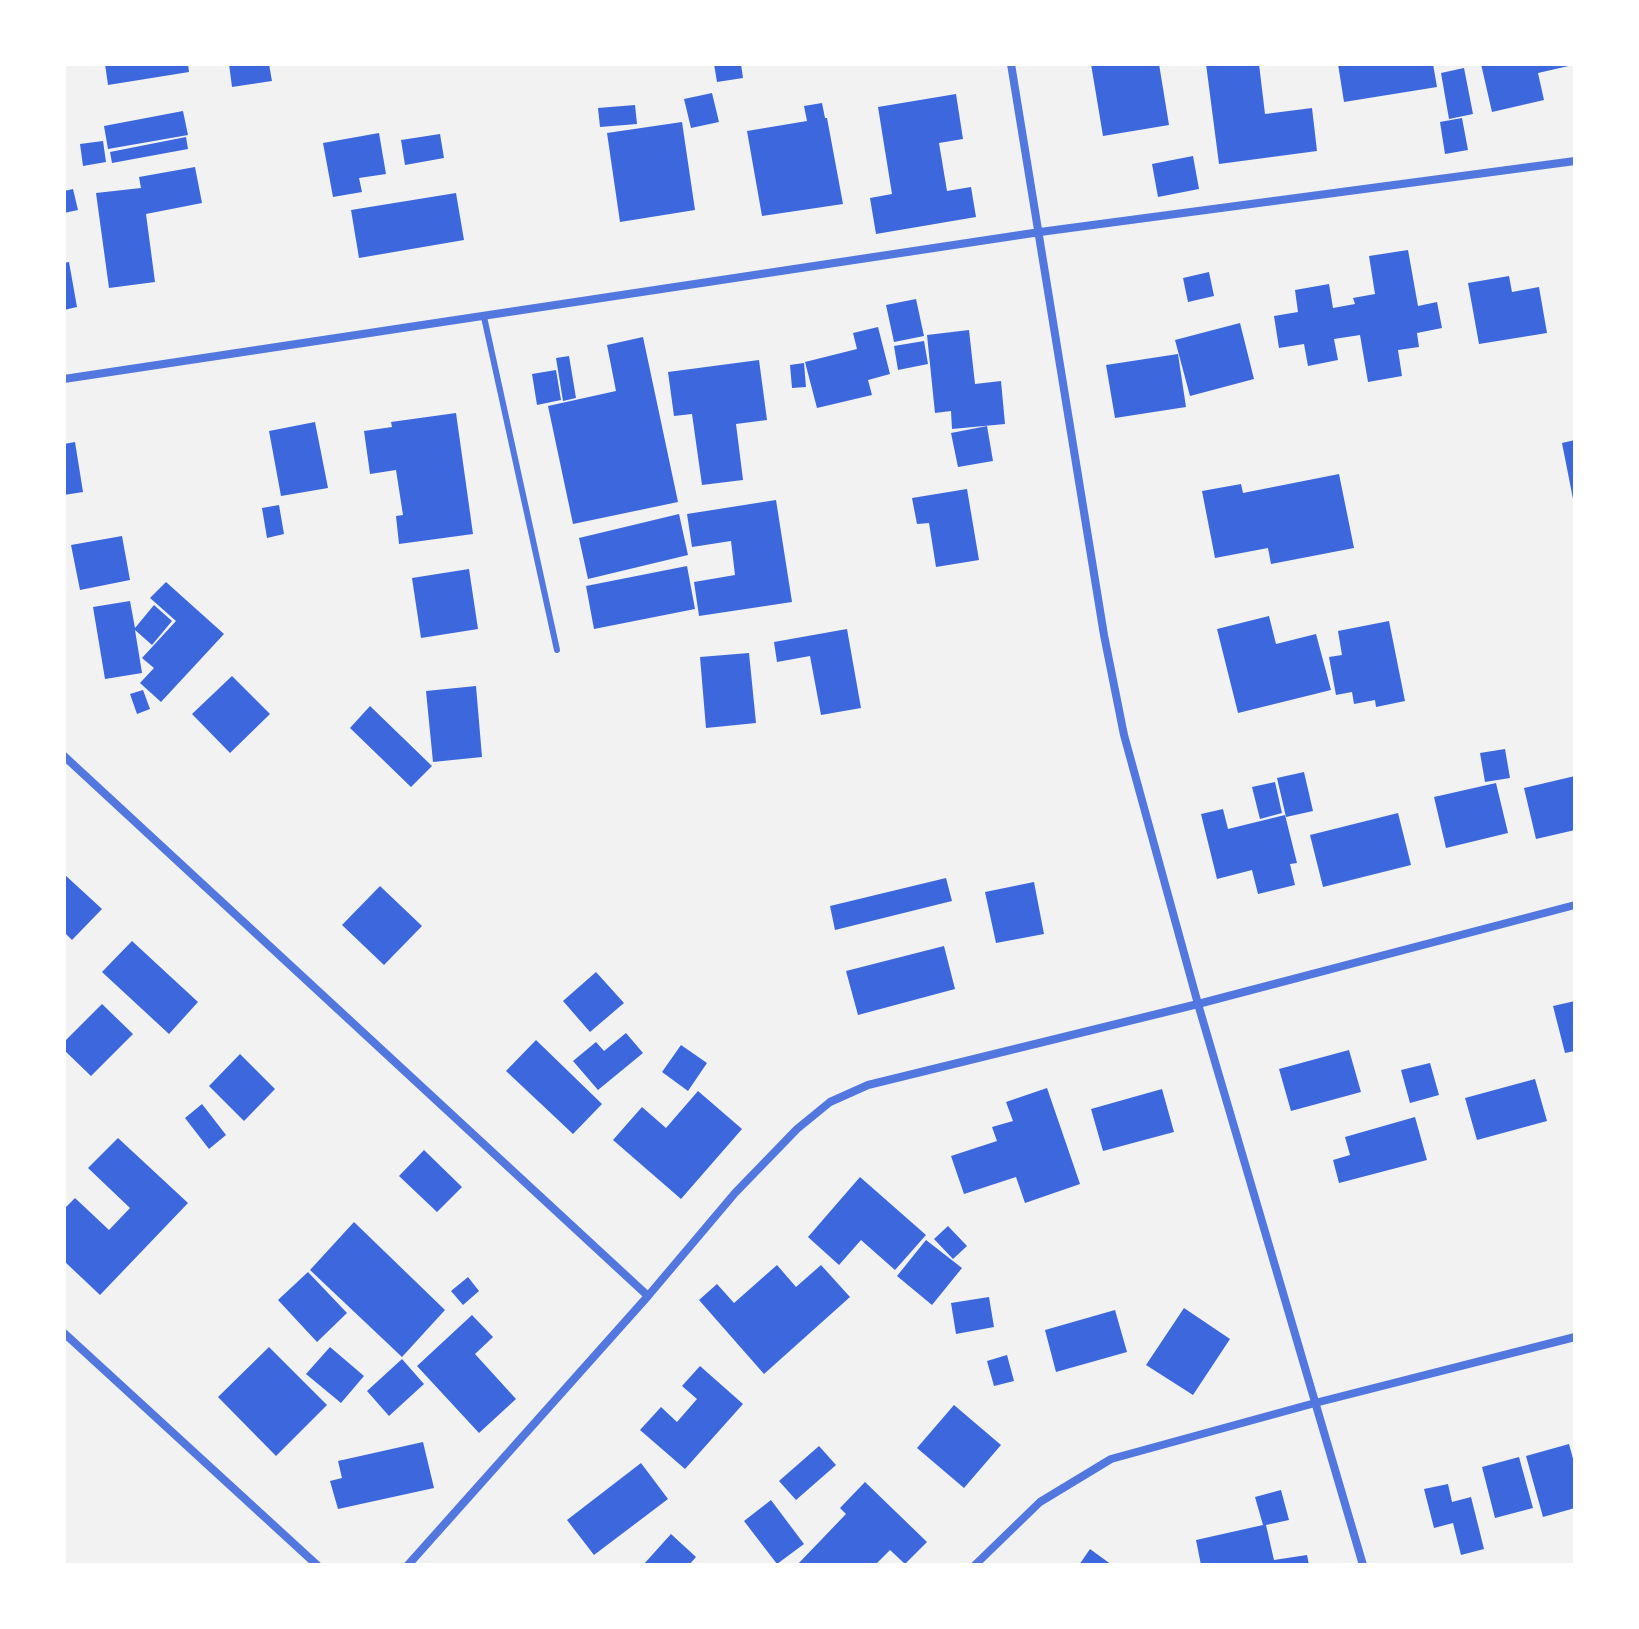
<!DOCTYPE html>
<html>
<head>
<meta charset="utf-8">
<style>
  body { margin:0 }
  #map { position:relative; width:1639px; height:1629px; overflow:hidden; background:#f2f2f2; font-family:Signika,sans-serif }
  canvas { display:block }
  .frame { position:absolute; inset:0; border:66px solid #fff; pointer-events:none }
</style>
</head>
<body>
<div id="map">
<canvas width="1639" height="1629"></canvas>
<div class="frame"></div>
</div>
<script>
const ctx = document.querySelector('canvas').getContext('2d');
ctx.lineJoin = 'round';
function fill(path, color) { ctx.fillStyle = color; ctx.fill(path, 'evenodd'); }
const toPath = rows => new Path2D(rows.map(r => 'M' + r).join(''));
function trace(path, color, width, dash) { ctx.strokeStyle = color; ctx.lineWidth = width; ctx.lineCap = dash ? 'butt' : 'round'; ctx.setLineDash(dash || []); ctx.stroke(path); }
fill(toPath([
  [105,64,188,64,189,72,108,85],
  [229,64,269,64,272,81,232,87],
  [714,64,741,64,743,78,717,82],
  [1091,64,1159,64,1169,125,1103,136],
  [1206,64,1259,64,1265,114,1312,108,1317,151,1219,164],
  [1338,64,1433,64,1437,87,1344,102],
  [1481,64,1573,64,1573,65,1538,73,1544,100,1492,112],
  [1464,68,1473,114,1449,119,1441,73],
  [712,93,719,122,691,128,684,99],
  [956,94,963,139,939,143,947,191,971,187,976,217,876,234,870,198,892,194,878,107],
  [822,103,825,118,827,118,843,204,762,216,747,131,807,121,804,106],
  [635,105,637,124,600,127,598,108],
  [183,111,188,135,108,149,104,126],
  [1462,118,1468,150,1445,154,1440,122],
  [682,122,695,210,620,222,607,133],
  [379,133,386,174,359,178,362,192,333,197,323,143],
  [440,134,444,158,405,165,401,140],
  [186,137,188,149,112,163,110,152],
  [103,141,106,162,83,166,80,144],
  [1193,156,1199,189,1158,197,1152,164],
  [195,167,202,203,146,214,155,282,109,288,96,193,141,188,139,177],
  [73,189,78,210,64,213,64,191],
  [456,193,464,240,359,258,351,210],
  [1408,250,1418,306,1437,302,1442,328,1417,333,1419,347,1398,350,1402,376,1368,382,1360,335,1334,339,1338,360,1308,366,1304,344,1279,348,1274,316,1298,312,1295,290,1329,284,1333,308,1355,304,1353,298,1375,294,1369,256],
  [69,262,77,307,64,310,64,263],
  [1209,272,1214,296,1188,302,1183,278],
  [1509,276,1512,292,1539,287,1547,333,1479,344,1468,283],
  [916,299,924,336,894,342,886,305],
  [1240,323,1254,379,1190,396,1175,340],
  [878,327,890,374,868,380,872,395,817,408,805,362,857,349,853,333],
  [969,330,975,384,1001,381,1005,424,952,429,951,411,935,413,927,335],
  [643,337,678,502,573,524,548,406,616,391,607,345],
  [924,341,928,364,898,370,894,346],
  [1178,354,1186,407,1115,418,1106,365],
  [569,356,576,398,563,401,556,358],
  [759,360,767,420,736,424,743,480,702,485,692,414,674,416,668,372],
  [804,363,806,387,792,388,790,365],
  [556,370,561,400,537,405,532,374],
  [456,413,473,534,399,544,396,516,403,515,396,470,370,474,364,431,392,427,391,422],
  [315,422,328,488,281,496,269,431],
  [987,426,993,461,958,467,951,433],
  [1575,440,1575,504,1574,504,1562,443],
  [75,442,83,492,64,495,64,444],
  [1339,474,1354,548,1271,564,1268,548,1215,558,1202,491,1241,484,1243,493],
  [967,489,979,560,936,567,929,523,917,524,912,498],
  [776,500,792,602,699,616,694,582,735,575,731,541,692,547,687,514],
  [279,505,284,534,267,538,262,508],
  [679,514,688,555,588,579,579,538],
  [122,536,130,580,80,590,71,545],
  [687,566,695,609,594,629,586,586],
  [469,569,478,629,421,638,412,578],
  [166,582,224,634,161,702,140,683,154,668,142,658,176,621,150,598],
  [130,601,135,628,154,605,172,621,152,645,135,630,142,673,105,679,93,607],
  [1269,616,1276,644,1316,634,1331,690,1238,713,1217,629],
  [1389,621,1405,701,1376,707,1375,700,1354,704,1352,692,1336,695,1329,657,1342,655,1338,631],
  [847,629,861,708,821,715,810,656,777,662,774,642],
  [749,653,756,723,706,728,700,657],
  [232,676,270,714,230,753,192,714],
  [476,686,482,757,433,762,426,691],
  [143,690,150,709,137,714,130,694],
  [370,706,432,766,411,787,350,728],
  [1505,749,1510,778,1485,782,1480,753],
  [1304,772,1313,811,1286,817,1277,778],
  [1575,776,1575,830,1536,839,1524,788],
  [1275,782,1282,813,1260,819,1252,787],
  [1496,783,1508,833,1446,848,1434,797],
  [1223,809,1228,829,1285,815,1297,863,1290,864,1295,885,1258,894,1252,870,1217,879,1201,814],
  [1398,813,1411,865,1323,887,1310,835],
  [64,874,102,909,72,940,64,932],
  [946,878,952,901,835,930,830,906],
  [1034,882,1044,934,996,943,985,892],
  [380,886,422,926,384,965,342,925],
  [132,941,198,1002,169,1034,102,972],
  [944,946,955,989,858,1015,846,971],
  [596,972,624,1003,590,1032,563,1001],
  [1575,1001,1575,1051,1565,1053,1553,1006],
  [102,1004,133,1034,91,1076,64,1050,64,1042],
  [626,1033,643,1053,598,1090,573,1061,596,1042,604,1051],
  [536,1040,602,1104,573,1134,506,1071],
  [681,1045,707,1063,688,1091,662,1072],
  [1349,1050,1361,1092,1291,1111,1279,1069],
  [240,1054,275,1089,244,1121,209,1086],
  [1430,1063,1439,1095,1410,1103,1401,1070],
  [1535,1079,1547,1121,1477,1140,1465,1098],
  [1047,1088,1080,1184,1025,1203,1016,1177,964,1194,951,1156,997,1141,992,1127,1013,1121,1006,1102],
  [1162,1089,1174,1132,1103,1151,1091,1109],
  [698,1091,742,1129,681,1199,613,1140,642,1107,666,1128],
  [202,1104,226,1135,209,1149,185,1118],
  [1415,1117,1427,1160,1339,1183,1333,1160,1350,1155,1345,1137],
  [118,1138,188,1203,100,1295,64,1261,64,1209,75,1198,109,1230,130,1208,88,1168],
  [424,1150,462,1187,437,1212,399,1176],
  [860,1177,926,1235,895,1270,861,1240,839,1265,808,1237],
  [354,1222,445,1310,402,1357,310,1270],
  [948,1226,967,1246,953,1259,934,1239],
  [926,1240,962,1268,932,1305,897,1276],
  [777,1265,796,1287,821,1265,850,1297,764,1374,699,1300,717,1284,734,1303],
  [308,1272,347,1313,317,1342,278,1300],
  [468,1277,479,1291,463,1305,451,1291],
  [989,1297,994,1327,956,1334,951,1303],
  [1184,1308,1230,1339,1193,1395,1146,1365],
  [1115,1310,1127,1352,1056,1372,1045,1330],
  [472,1315,493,1337,475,1354,516,1399,479,1433,417,1366],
  [269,1347,327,1405,276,1456,218,1397],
  [330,1347,364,1376,341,1403,306,1374],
  [1007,1355,1014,1381,994,1386,987,1361],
  [402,1359,424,1384,389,1416,367,1391],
  [700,1366,743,1404,685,1469,640,1430,661,1407,677,1422,697,1399,682,1386],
  [954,1405,1001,1445,964,1488,917,1448],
  [423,1442,434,1488,338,1509,330,1481,342,1478,338,1461],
  [1569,1444,1575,1466,1575,1508,1543,1517,1526,1456],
  [819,1446,836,1465,796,1500,779,1481],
  [1519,1457,1533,1508,1495,1518,1482,1467],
  [641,1463,668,1499,594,1555,567,1520],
  [865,1482,927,1542,905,1564,890,1550,875,1565,797,1565,846,1514,840,1508],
  [1448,1484,1452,1502,1471,1497,1484,1549,1461,1555,1453,1523,1434,1528,1424,1489],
  [1281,1490,1289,1520,1266,1525,1274,1560,1307,1555,1309,1565,1201,1565,1196,1540,1263,1525,1255,1497],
  [771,1500,804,1544,777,1564,744,1521],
  [671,1534,696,1557,689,1565,643,1565],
  [1090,1549,1112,1565,1079,1565]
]), '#3d67dc');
trace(toPath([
  [484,317,557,650]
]), '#5277de', 6);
trace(toPath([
  [1011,64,1104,635,1124,735,1198,1004,1363,1565],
  [64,379,1040,232,1575,161],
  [64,756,648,1296],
  [64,1333,317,1565],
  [408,1565,648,1296,735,1193,797,1129,830,1102,868,1085,1198,1004,1575,905],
  [975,1565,1040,1502,1111,1459,1315,1403,1575,1337]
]), '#5277de', 8);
</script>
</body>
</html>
